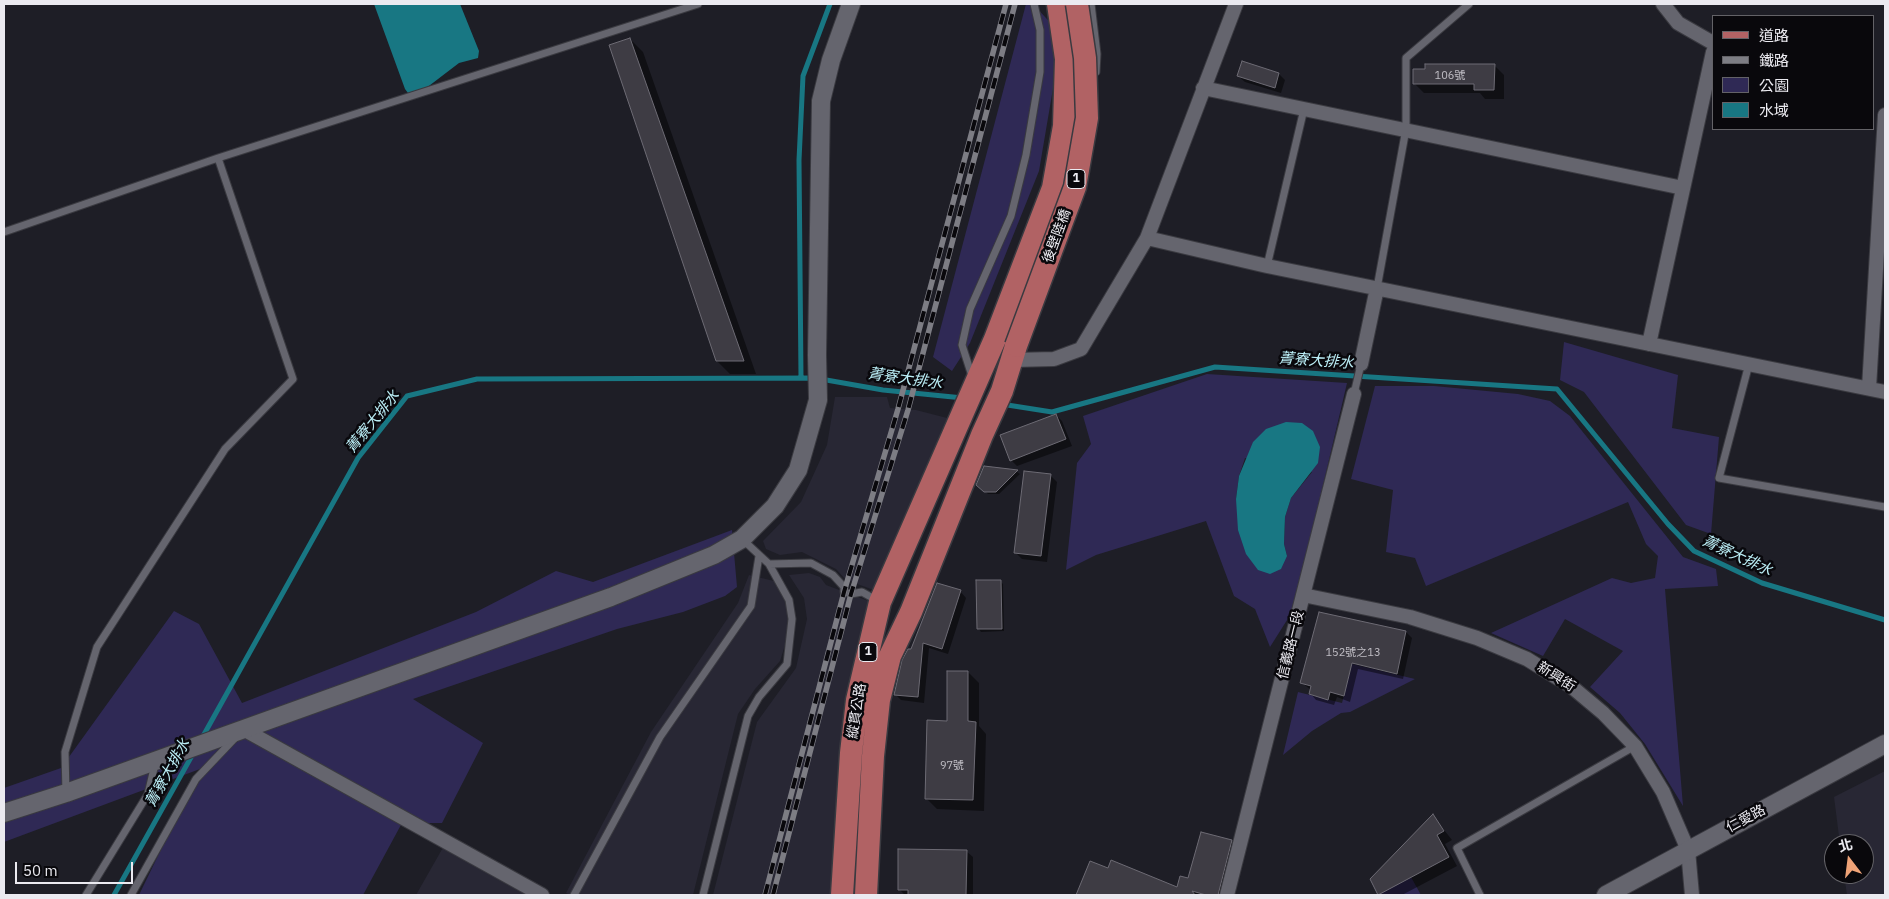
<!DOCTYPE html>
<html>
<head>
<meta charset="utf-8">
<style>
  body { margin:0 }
  #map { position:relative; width:1889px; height:899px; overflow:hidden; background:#1e1e26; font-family:"IBM Plex Sans","Noto Sans TC",sans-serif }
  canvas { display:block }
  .frame { position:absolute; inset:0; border:5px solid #ebeaf0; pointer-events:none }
  .legend { position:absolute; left:1712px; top:15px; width:162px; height:115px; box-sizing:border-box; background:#09080c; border:1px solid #636267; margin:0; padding:6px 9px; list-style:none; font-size:15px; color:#ebeaf0 }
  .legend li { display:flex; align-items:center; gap:10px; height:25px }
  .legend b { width:25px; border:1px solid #636267 }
  .north { position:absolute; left:1824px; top:834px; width:50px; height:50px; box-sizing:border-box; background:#09080c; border:1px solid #636267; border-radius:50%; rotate:345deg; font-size:14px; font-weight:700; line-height:20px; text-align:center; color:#ebeaf0 }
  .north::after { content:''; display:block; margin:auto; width:18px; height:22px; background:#efa378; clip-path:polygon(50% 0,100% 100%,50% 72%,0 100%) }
  .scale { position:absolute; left:15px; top:862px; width:118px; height:22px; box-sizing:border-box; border:2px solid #ebeaf0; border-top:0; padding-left:6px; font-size:15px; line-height:18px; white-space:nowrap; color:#ebeaf0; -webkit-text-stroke:4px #09080c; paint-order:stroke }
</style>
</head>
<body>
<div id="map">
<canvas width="1889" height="899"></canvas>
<div class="frame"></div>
<ul class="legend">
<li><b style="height:6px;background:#b16264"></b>道路</li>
<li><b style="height:6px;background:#7d7d84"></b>鐵路</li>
<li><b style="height:14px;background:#2f2955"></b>公園</li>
<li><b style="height:14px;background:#187783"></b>水域</li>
</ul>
<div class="north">北</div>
<div class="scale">50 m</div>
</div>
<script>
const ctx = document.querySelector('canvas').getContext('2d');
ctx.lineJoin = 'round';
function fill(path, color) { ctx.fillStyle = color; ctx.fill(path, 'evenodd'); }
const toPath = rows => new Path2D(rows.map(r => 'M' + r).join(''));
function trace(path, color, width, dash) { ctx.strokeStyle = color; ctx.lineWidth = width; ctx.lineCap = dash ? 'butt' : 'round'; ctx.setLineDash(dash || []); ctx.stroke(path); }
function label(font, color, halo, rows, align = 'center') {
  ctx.font = font + ' "IBM Plex Sans","Noto Sans TC",sans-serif'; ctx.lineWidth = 5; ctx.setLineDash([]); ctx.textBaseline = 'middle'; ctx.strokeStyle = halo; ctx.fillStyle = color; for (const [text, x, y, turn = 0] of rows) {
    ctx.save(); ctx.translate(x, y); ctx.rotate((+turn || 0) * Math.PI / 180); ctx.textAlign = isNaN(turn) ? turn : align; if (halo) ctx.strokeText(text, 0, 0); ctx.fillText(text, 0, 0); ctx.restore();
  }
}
fill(toPath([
  [835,397,887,397,890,408,916,410,947,418,874,590,846,580,836,569,802,552,780,555,766,549,763,541,801,502,827,445],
  [809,573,820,577,826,585,871,602,844,704,833,895,713,895,757,722,796,668,807,619,804,598,789,575],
  [749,575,778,582,793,620,780,661,755,689,738,714,693,895,570,895,566,893,651,732,738,603],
  [1885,771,1885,895,1847,895,1844,874,1864,874,1864,844,1840,844,1834,797],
  [445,844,540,895,416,895]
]), '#282734');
fill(toPath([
  [1026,4,1033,4,1058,31,1058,59,1039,171,970,343,952,371,933,357],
  [1564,342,1678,375,1672,428,1719,437,1711,534,1686,525,1584,392,1560,380],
  [1207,374,1347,383,1294,609,1270,647,1255,609,1234,596,1206,521,1096,555,1066,570,1077,463,1091,444,1083,416],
  [1245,458,1312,472,1291,498,1285,517,1284,544,1287,556,1236,499,1239,476],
  [1375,386,1434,386,1518,394,1550,401,1570,416,1683,557,1716,569,1718,586,1665,589,1683,806,1645,744,1620,713,1590,687,1623,651,1565,619,1543,656,1491,633,1612,578,1631,583,1655,578,1658,556,1646,544,1628,502,1426,586,1415,558,1386,552,1393,490,1351,479],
  [732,530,737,587,725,596,683,612,617,629,413,699,483,743,442,823,402,823,363,895,139,895,200,769,4,842,4,788,61,768,174,611,199,624,242,703,476,612,556,571,593,582],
  [1352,664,1415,679,1350,712,1341,713,1312,731,1283,755,1298,692,1342,703],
  [1411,877,1421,895,1376,895]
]), '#2f2955');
fill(toPath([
  [374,4,460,4,479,51,478,58,459,63,421,92,408,93,405,89],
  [1286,422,1302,423,1313,431,1320,447,1318,463,1291,498,1285,517,1284,544,1287,556,1281,569,1270,574,1258,570,1246,554,1238,530,1236,499,1239,476,1253,442,1266,429]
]), '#187783');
fill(toPath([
  [630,39,643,52,756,374,730,374,717,361],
  [1494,65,1504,75,1504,99,1485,99,1480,93,1424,93,1414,83],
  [1279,74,1285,80,1281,93,1245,82,1238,76],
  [1056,415,1062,421,1072,446,1017,466,1011,460],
  [984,468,1017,472,1020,474,999,494,988,494,978,484],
  [1051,476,1057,482,1047,562,1022,559,1016,553],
  [1000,581,1003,584,1004,631,981,632,979,629],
  [960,591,966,598,948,654,929,648,924,703,901,700,895,694,912,650],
  [1406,632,1412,638,1403,679,1358,669,1350,702,1337,697,1334,705,1316,700,1310,693,1311,690,1301,682],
  [968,672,979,683,979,726,986,734,984,811,937,809,926,798,948,722],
  [1433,816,1452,840,1445,844,1457,866,1402,895,1381,895,1380,894],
  [1231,841,1238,847,1227,895,1077,895,1091,862,1178,889],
  [966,851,973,857,973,895,905,895,899,889]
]), '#0007');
trace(toPath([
  [801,378,799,160,803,76,830,4],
  [1001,404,1052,412,1215,367,1557,389,1668,524,1694,551,1762,583,1885,620],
  [202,738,358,458,407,396,477,379,815,378,883,390,963,398],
  [114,895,194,752]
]), '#187783', 5);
const building = toPath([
  [630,38,744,361,716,361,609,45,630,38],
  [1242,61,1279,73,1275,88,1237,76,1242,61],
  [1425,64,1495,64,1494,90,1474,90,1474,84,1413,84,1413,69,1425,69,1425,64],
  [1056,414,1066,439,1010,461,1000,435,1056,414],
  [984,466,1018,470,996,492,984,492,976,485,984,466],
  [1024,471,1051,474,1041,556,1014,553,1024,471],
  [976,580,1001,580,1002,629,977,629,976,580],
  [937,583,961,590,942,649,923,643,918,697,894,695,902,660,908,649,911,649,937,583],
  [1319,612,1406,631,1397,674,1352,663,1344,696,1330,692,1328,700,1309,694,1311,686,1300,683,1319,612],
  [947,671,968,671,968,721,976,722,973,800,925,799,927,720,947,721,947,671],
  [1433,814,1444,831,1437,835,1449,857,1378,895,1370,879,1433,814],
  [1201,832,1232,840,1218,895,1206,895,1192,891,1195,895,1076,895,1090,861,1108,868,1111,860,1177,887,1180,876,1188,878,1201,832],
  [898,849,967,850,966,895,908,895,908,890,898,890,898,849]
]);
fill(building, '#3e3c44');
trace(building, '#6d6b74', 1);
const service = toPath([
  [1091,4,1097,54,1096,72],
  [4,232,218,158,698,4],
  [1267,266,1304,109],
  [1377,288,1406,129,1406,58,1469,4],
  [1749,364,1719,478,1885,507],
  [972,376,962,345,970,309,1011,216,1026,155,1040,72,1040,30,1034,4],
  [1354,394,1361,364],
  [742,539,769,564,811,563,833,575,844,587,844,592,851,594,862,592,878,601],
  [66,793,65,752,97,647,225,449,293,379,218,158],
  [86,895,148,794,155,764],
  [131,895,196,779,235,738],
  [574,895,660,737,751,606,759,556],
  [703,895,748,716,759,697,787,664,792,619,789,600,769,564],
  [1480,895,1457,848,1635,746]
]);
const minor = toPath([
  [1663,4,1678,23,1713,43],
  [1203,88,1683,188],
  [1147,238,1236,4],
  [1649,344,1713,52],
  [1013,360,1054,359,1081,349,1147,238,1267,266,1885,392],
  [1361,364,1377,288],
  [1869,388,1885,115],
  [1303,595,1410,617,1477,638,1527,659,1572,687,1603,713,1635,746,1663,792,1688,850,1692,895],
  [243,729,542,895],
  [1227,895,1354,394]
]);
const tertiary = toPath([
  [4,813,66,793,611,597,714,555,742,539,775,506,798,470,818,400,817,355,821,101,831,60,851,4],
  [1606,895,1885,744]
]);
const primary = toPath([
  [842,895,851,753,857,700,880,602,995,339,1053,188,1064,126,1066,59,1058,4],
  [866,895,873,756,879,700,890,656,911,612,982,435,1002,391,1016,346]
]);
trace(service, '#3a3a40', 9);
trace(minor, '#3a3a40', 16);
trace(tertiary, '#3a3a40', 20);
trace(primary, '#3a3a40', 25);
trace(service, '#65656e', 7);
trace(minor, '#65656e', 14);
trace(tertiary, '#65656e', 18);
trace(primary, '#b16264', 22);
const rail = toPath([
  [765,895,844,592,898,409,1006,4],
  [773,895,851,594,908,410,1015,4]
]);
trace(rail, '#7d7d84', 5.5);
trace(rail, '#09080c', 4, [11]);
const primaryBridge = toPath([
  [1016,346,1075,187,1087,118,1085,58,1077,4]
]);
trace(primaryBridge, '#3a3a40', 25, []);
trace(primaryBridge, '#b16264', 22);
label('11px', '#c0bec5', null, [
  ["106號",1450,76],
  ["152號之13",1353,653],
  ["97號",952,766]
]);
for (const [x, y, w] of [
  [1076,179,18],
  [868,652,18]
]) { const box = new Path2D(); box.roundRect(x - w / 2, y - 9.5, w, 19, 4); ctx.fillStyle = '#09080c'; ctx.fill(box); trace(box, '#ebeaf0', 1); }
label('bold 12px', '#ebeaf0', null, [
  ["1",1076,179],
  ["1",868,652]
]);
label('14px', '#ebeaf0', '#09080c', [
  ["後壁陸橋",1057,236,-70],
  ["信義路一段",1291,645,-76],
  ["新興街",1556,677,33],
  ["縱貫公路",857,711,-81],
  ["仁愛路",1746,819,-28]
]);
label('italic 15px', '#bbeef6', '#09080c', [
  ["菁寮大排水",1316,361,4],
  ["菁寮大排水",905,379,8],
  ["菁寮大排水",373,422,-51],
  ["菁寮大排水",1737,556,25],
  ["菁寮大排水",168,773,-61]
]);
</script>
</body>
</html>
